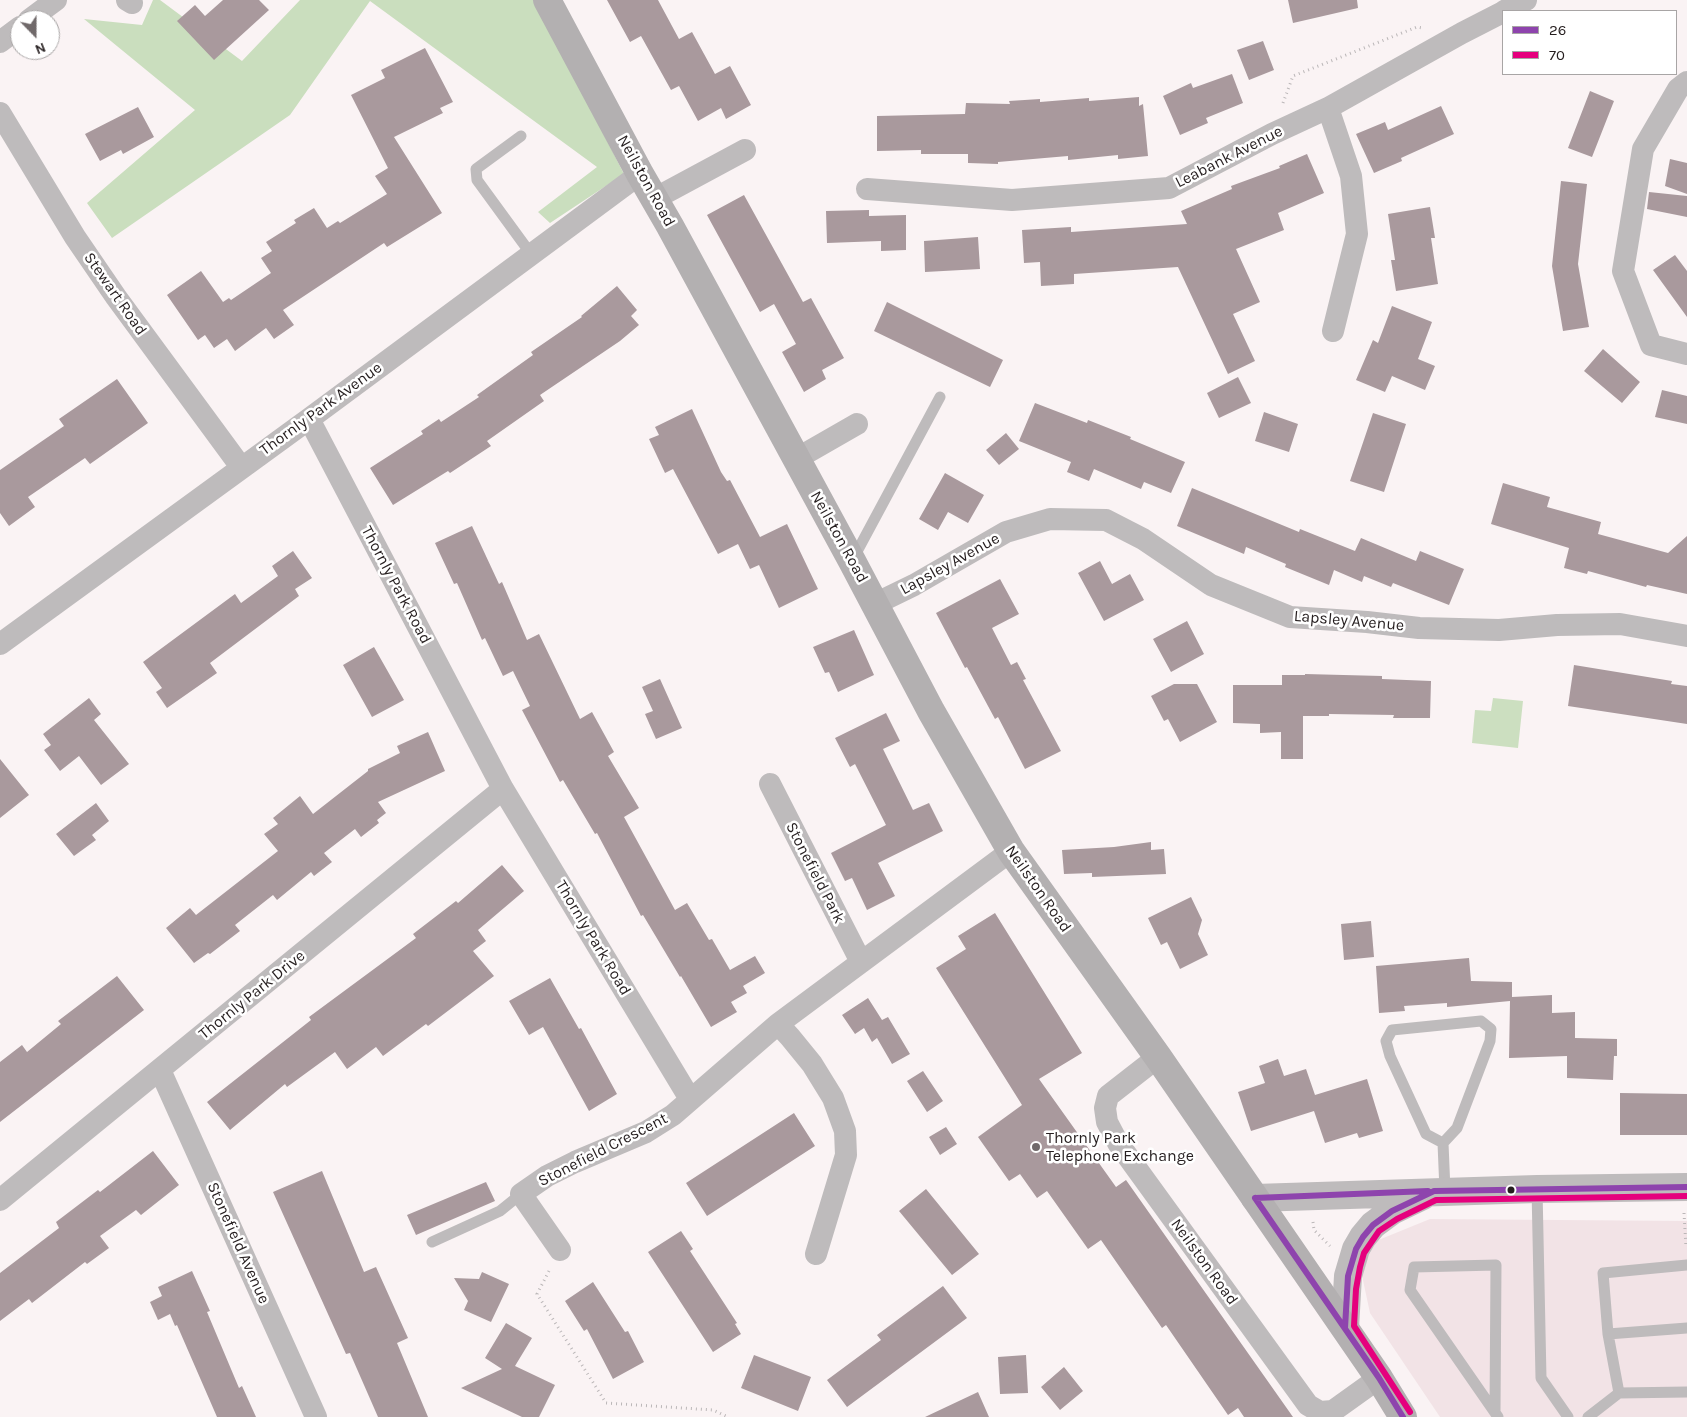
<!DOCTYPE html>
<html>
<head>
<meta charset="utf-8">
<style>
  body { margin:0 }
  #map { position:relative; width:1687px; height:1417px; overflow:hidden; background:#faf3f4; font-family:Karla,sans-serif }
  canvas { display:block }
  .legend { position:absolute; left:1502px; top:10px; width:175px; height:65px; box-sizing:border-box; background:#fff; border:1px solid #a8a5a5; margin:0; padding:6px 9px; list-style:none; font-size:15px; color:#251e1f }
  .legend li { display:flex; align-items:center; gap:10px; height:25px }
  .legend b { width:25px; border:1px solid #a8a5a5 }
  .north { position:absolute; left:10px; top:10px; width:50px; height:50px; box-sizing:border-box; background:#fff; border:1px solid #a8a5a5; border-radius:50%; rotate:158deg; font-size:14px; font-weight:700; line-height:20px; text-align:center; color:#251e1f }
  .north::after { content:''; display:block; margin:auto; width:18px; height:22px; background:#70696a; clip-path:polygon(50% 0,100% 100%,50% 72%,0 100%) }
</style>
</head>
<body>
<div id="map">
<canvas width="1687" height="1417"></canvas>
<ul class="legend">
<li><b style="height:6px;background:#8e44ad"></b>26</li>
<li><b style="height:6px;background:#e5007d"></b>70</li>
</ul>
<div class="north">N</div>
</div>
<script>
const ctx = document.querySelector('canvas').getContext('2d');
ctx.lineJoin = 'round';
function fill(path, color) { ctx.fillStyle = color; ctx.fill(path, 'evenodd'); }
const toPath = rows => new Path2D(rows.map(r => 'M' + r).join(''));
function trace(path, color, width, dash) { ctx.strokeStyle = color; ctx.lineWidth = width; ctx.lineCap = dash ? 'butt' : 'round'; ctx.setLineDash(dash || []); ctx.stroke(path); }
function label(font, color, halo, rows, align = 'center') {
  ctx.font = font + ' Karla,sans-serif'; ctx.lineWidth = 5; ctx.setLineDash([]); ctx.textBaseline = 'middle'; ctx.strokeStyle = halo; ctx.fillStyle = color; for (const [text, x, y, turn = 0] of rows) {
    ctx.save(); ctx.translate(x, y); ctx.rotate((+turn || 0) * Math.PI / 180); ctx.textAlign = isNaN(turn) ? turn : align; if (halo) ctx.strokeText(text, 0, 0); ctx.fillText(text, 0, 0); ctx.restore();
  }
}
fill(toPath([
  [1430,1219,1687,1221,1687,1417,1440,1417,1370,1313,1361,1271,1376,1241]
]), '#f2e3e6');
fill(toPath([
  [1493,698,1523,701,1518,748,1472,743,1475,710,1491,711]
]), '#ccdfc0');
fill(toPath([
  [153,0,160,0,242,61,300,0,535,0,624,174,550,223,538,212,597,167,370,1,290,115,112,238,87,203,195,110,84,19,142,25]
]), '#cadebe');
fill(toPath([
  [223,0,259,0,269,10,214,60,177,21,195,5,205,16],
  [607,0,658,0,679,39,692,32,715,74,730,66,751,105,726,119,721,108,698,121,679,86,671,90,641,36,630,42],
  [1288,0,1357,0,1358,8,1293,23],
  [1263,41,1274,70,1249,80,1237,50],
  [425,48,453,102,440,108,443,113,394,137,442,213,387,247,384,243,283,310,294,325,274,339,266,328,235,351,227,339,214,348,205,335,198,340,167,295,201,271,223,302,229,298,231,300,271,273,261,258,272,251,266,242,296,223,294,220,314,208,327,228,338,221,340,223,387,194,375,176,388,168,351,95,385,78,381,70],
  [1232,74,1243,103,1206,118,1208,123,1180,135,1163,96,1191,83,1193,88],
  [1590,91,1614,101,1592,157,1568,148],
  [1139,97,1139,106,1143,104,1148,156,1118,159,1118,155,1068,160,1068,156,998,162,998,164,968,163,968,154,921,154,921,150,877,151,877,116,965,114,966,103,1010,104,1009,101,1040,99,1040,102,1089,98,1089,101],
  [1441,106,1454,134,1401,158,1402,161,1374,173,1356,134,1385,122,1388,130],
  [138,107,154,137,123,154,121,150,100,161,85,134],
  [1307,154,1324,193,1278,213,1284,230,1236,249,1260,302,1233,314,1255,361,1228,374,1178,267,1074,274,1074,284,1041,286,1040,262,1024,263,1022,230,1071,227,1071,232,1187,224,1181,211,1232,189,1231,186,1280,168,1279,166],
  [1670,159,1687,163,1687,194,1665,186],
  [1561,181,1587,184,1578,264,1589,327,1563,331,1552,266],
  [1649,192,1687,196,1687,217,1647,209],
  [744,195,803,302,811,298,844,358,822,370,826,379,804,392,782,352,796,344,774,304,760,312,707,215],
  [1430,207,1435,238,1431,238,1438,284,1396,291,1391,260,1395,260,1388,214],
  [869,210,869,216,906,215,906,250,881,251,881,241,827,243,826,211],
  [978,237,980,269,925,272,924,241],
  [1675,255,1687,271,1687,317,1653,270],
  [617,286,637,310,631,316,639,325,620,341,540,395,544,401,487,441,491,446,450,473,448,471,393,505,370,468,423,434,421,431,439,419,441,422,479,397,477,395,533,355,531,352,582,317,581,316],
  [887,302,1003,360,990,387,874,331],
  [1392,306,1432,322,1418,359,1435,366,1425,390,1392,376,1385,392,1356,380,1373,340,1378,343],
  [1603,349,1640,382,1622,403,1584,371],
  [1238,377,1251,403,1219,418,1207,393],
  [117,379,148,423,90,464,85,458,28,497,35,507,9,526,0,513,0,470,64,426,59,419],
  [1662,390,1687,396,1687,424,1655,417],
  [1035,403,1087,423,1088,420,1131,437,1130,439,1185,462,1171,493,1144,482,1141,489,1094,469,1089,481,1067,472,1071,462,1019,441],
  [692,409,721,472,727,481,730,480,760,537,787,524,818,589,779,608,759,565,750,569,738,544,718,554,673,469,665,473,649,439,659,435,655,427],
  [1264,412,1298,424,1289,452,1255,441],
  [1373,413,1406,424,1384,492,1350,481],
  [1006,433,1019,449,999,465,986,450],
  [945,473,984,495,968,523,948,512,938,530,919,519],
  [1503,483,1550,497,1547,507,1601,522,1598,534,1668,553,1687,536,1687,594,1647,585,1646,587,1588,571,1587,574,1564,568,1569,548,1491,524],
  [1192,488,1299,532,1300,529,1355,551,1361,538,1416,561,1420,551,1464,569,1449,605,1393,583,1391,587,1364,576,1362,582,1334,570,1329,585,1285,567,1286,564,1246,547,1244,554,1177,526],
  [472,526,499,584,502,582,527,640,539,634,580,719,592,712,614,752,608,756,639,808,624,817,675,910,687,903,709,940,712,939,730,970,755,956,765,973,743,986,747,993,731,1002,737,1012,711,1027,681,976,680,977,643,915,641,916,597,833,595,834,563,780,560,782,522,710,530,706,513,671,503,676,485,638,482,640,457,583,454,584,435,543],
  [293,551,312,578,295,589,299,596,210,663,217,673,167,708,156,692,162,688,143,662,235,594,241,603,278,576,272,566],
  [1100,561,1112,584,1130,574,1144,600,1104,621,1078,573],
  [1000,579,1019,614,992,628,1011,665,1017,662,1026,679,1023,680,1061,751,1025,769,998,717,995,719,967,667,965,668,936,613],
  [1187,621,1204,654,1171,672,1153,639],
  [854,630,874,675,838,692,829,672,825,673,813,647],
  [374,647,404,700,372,717,343,665],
  [1574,665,1672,681,1671,684,1687,686,1687,724,1568,706],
  [1305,674,1382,676,1382,679,1431,681,1430,718,1393,718,1394,715,1329,714,1329,716,1303,716,1303,759,1281,759,1281,732,1260,733,1260,724,1233,723,1233,685,1282,685,1282,675,1305,675],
  [660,679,682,728,656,739,645,714,653,711,642,687],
  [1174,684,1197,684,1217,722,1180,742,1168,719,1164,721,1151,696],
  [89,698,101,714,94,720,129,764,101,785,79,756,60,771,44,750,51,745,43,734],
  [886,713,900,741,883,749,913,810,929,803,943,831,878,863,895,896,867,910,852,878,845,881,831,853,886,825,855,764,850,767,835,738],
  [428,732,445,771,378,802,386,813,377,820,379,823,361,837,355,829,324,853,332,862,314,876,311,872,277,900,273,895,235,925,240,931,210,954,208,953,194,963,166,928,190,908,196,915,278,851,264,834,278,824,273,818,300,796,313,814,368,771,368,769,400,753,397,746],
  [0,759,29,795,0,818],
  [96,803,109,821,92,835,96,840,74,856,56,834],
  [1151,842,1151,850,1164,849,1166,874,1092,877,1092,873,1064,874,1062,850,1114,847],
  [502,865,524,891,478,930,486,941,473,951,494,976,428,1026,426,1024,383,1056,376,1047,347,1069,335,1052,287,1087,285,1084,230,1130,207,1102,311,1020,309,1017,416,938,413,934,456,901,458,903],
  [1191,897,1202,920,1198,934,1208,955,1180,969,1167,942,1161,945,1148,918],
  [995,913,1082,1053,1039,1079,1116,1187,1126,1180,1293,1417,1244,1417,1238,1408,1228,1415,1166,1325,1162,1328,1101,1240,1088,1249,1047,1191,1037,1198,1020,1174,1009,1181,978,1137,1022,1105,936,968,966,949,958,936],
  [1371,921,1374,957,1344,960,1341,924],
  [1469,958,1471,981,1512,982,1512,997,1552,995,1552,1013,1575,1012,1575,1038,1617,1039,1617,1056,1614,1056,1613,1080,1567,1078,1567,1056,1509,1058,1510,1001,1447,1007,1447,1003,1404,1006,1405,1011,1379,1013,1376,966],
  [117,976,144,1010,0,1122,0,1062,22,1045,27,1052,61,1024,58,1021],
  [550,978,579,1029,581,1028,617,1094,589,1111,543,1027,529,1035,509,1001],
  [868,998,882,1020,888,1017,910,1054,892,1064,877,1038,872,1042,864,1028,855,1034,842,1015],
  [1278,1059,1284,1076,1306,1069,1315,1095,1367,1079,1383,1131,1359,1138,1357,1133,1325,1143,1314,1111,1251,1131,1238,1092,1265,1083,1259,1066],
  [923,1071,943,1101,927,1112,907,1081],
  [1620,1093,1687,1094,1687,1135,1620,1135],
  [794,1113,815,1146,707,1216,686,1183],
  [946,1127,957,1144,940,1155,929,1137],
  [153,1151,179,1185,141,1215,136,1210,100,1236,109,1248,87,1264,85,1262,32,1303,29,1299,0,1321,0,1273,59,1228,56,1222,98,1190,100,1192],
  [322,1171,364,1272,376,1267,408,1338,397,1343,428,1417,378,1417,350,1353,346,1354,273,1192],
  [486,1182,495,1201,416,1235,407,1215],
  [926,1189,979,1254,952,1275,899,1211],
  [681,1231,693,1249,690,1251,737,1323,735,1324,741,1334,713,1352,648,1252],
  [192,1271,210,1311,207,1312,239,1388,242,1386,256,1417,217,1417,177,1325,175,1326,170,1314,158,1320,150,1302,162,1296,158,1287],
  [482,1272,509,1284,491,1322,464,1310,468,1301,454,1278,479,1279],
  [593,1282,625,1332,628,1331,644,1362,613,1379,587,1329,584,1331,565,1301],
  [943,1286,967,1318,847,1407,827,1380,881,1340,877,1335],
  [506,1323,532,1338,515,1366,555,1385,539,1417,522,1417,461,1388,502,1369,485,1358],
  [754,1355,811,1377,798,1411,741,1388],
  [1026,1355,1028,1393,1000,1394,998,1357],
  [1064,1367,1083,1391,1060,1410,1041,1387],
  [978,1392,989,1417,925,1417]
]), '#a9999d');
trace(toPath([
  [1283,103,1293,76,1417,27,1422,28],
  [1684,1213,1686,1247],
  [1313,1222,1314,1230,1330,1246],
  [549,1271,537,1294,606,1403,713,1410,728,1417]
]), '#bbb7b8', 3, [1, 4]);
trace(toPath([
  [521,136,476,169,477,180,531,254],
  [853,559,940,397],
  [1443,1143,1426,1134,1390,1056,1386,1041,1392,1030,1481,1021,1491,1029,1490,1041,1457,1128,1443,1143,1445,1191],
  [1537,1189,1541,1378,1568,1417],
  [432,1242,500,1211,521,1194],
  [1608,1334,1687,1328],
  [1619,1393,1608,1334,1603,1273,1687,1265],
  [1495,1412,1496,1265,1414,1267,1410,1290,1498,1417],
  [1588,1417,1619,1393,1687,1392]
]), '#bebbbc', 11);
trace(toPath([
  [127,0,132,3],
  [1504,11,1526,0],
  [29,20,56,0],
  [0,42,20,27],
  [1687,82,1678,89,1643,149,1623,271,1651,345,1687,354],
  [1328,108,1351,176,1357,234,1333,331],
  [0,113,75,237,116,297,241,467],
  [867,189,1012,200,1169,188,1272,134,1328,108,1462,33,1503,12],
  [654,199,745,150],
  [309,419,503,789,690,1099],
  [796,459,857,424],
  [875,604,914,585,1006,532,1050,519,1106,520,1143,539,1211,585,1290,617,1367,622,1419,628,1499,630,1557,625,1620,624,1687,636],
  [0,644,309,419,640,174],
  [770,784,861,962],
  [778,1024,790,1037,812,1064,833,1098,845,1131,846,1155,816,1254],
  [1158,1057,1108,1096,1105,1108,1107,1122,1118,1143,1308,1405,1320,1412,1333,1411,1379,1378],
  [160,1070,316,1417],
  [0,1200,503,789],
  [560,1250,521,1194,547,1176,575,1162,646,1132,673,1115,778,1024,1011,851]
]), '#bebbbc', 22);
trace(toPath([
  [1255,1198,1537,1189,1687,1187],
  [1345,1328,1348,1276,1356,1249,1363,1237,1373,1225,1392,1211,1423,1196]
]), '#bebbbc', 28);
trace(toPath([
  [547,0,640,174,670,226,852,561,931,711,1011,851,1158,1057,1379,1378,1403,1417]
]), '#b3b0b1', 28);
trace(toPath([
  [1255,1198,1428,1191],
  [1255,1198,1379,1378,1403,1417],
  [1345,1328,1348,1276,1356,1249,1363,1237,1373,1225,1392,1211,1434,1191,1687,1187]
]), '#8e44ad', 6);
trace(toPath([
  [1410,1412,1354,1326,1356,1289,1360,1267,1364,1253,1379,1231,1397,1219,1436,1200,1687,1196]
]), '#e5007d', 6);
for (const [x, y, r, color] of [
  [1036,1147,5,"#70696a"],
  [1511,1190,4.5,"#251e1f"]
]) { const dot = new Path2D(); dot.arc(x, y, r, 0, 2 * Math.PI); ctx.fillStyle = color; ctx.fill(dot); trace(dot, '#fff', 2); }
label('16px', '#251e1f', '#fff', [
  ["Leabank Avenue",1229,157,-27],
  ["Neilston Road",646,181,61],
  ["Stewart Road",115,294,55],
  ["Thornly Park Avenue",321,409,-36],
  ["Neilston Road",839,537,61],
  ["Lapsley Avenue",950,564,-29],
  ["Thornly Park Road",396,585,62],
  ["Lapsley Avenue",1349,621,5],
  ["Stonefield Park",815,873,63],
  ["Neilston Road",1038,889,55],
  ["Thornly Park Road",593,938,59],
  ["Thornly Park Drive",252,995,-39],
  ["Stonefield Crescent",603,1150,-27],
  ["Stonefield Avenue",238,1243,66],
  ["Neilston Road",1204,1262,54]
]);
label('16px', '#251e1f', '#fff', [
  ["Thornly Park",1046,1138],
  ["Telephone Exchange",1046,1156]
], 'left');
</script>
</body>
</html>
